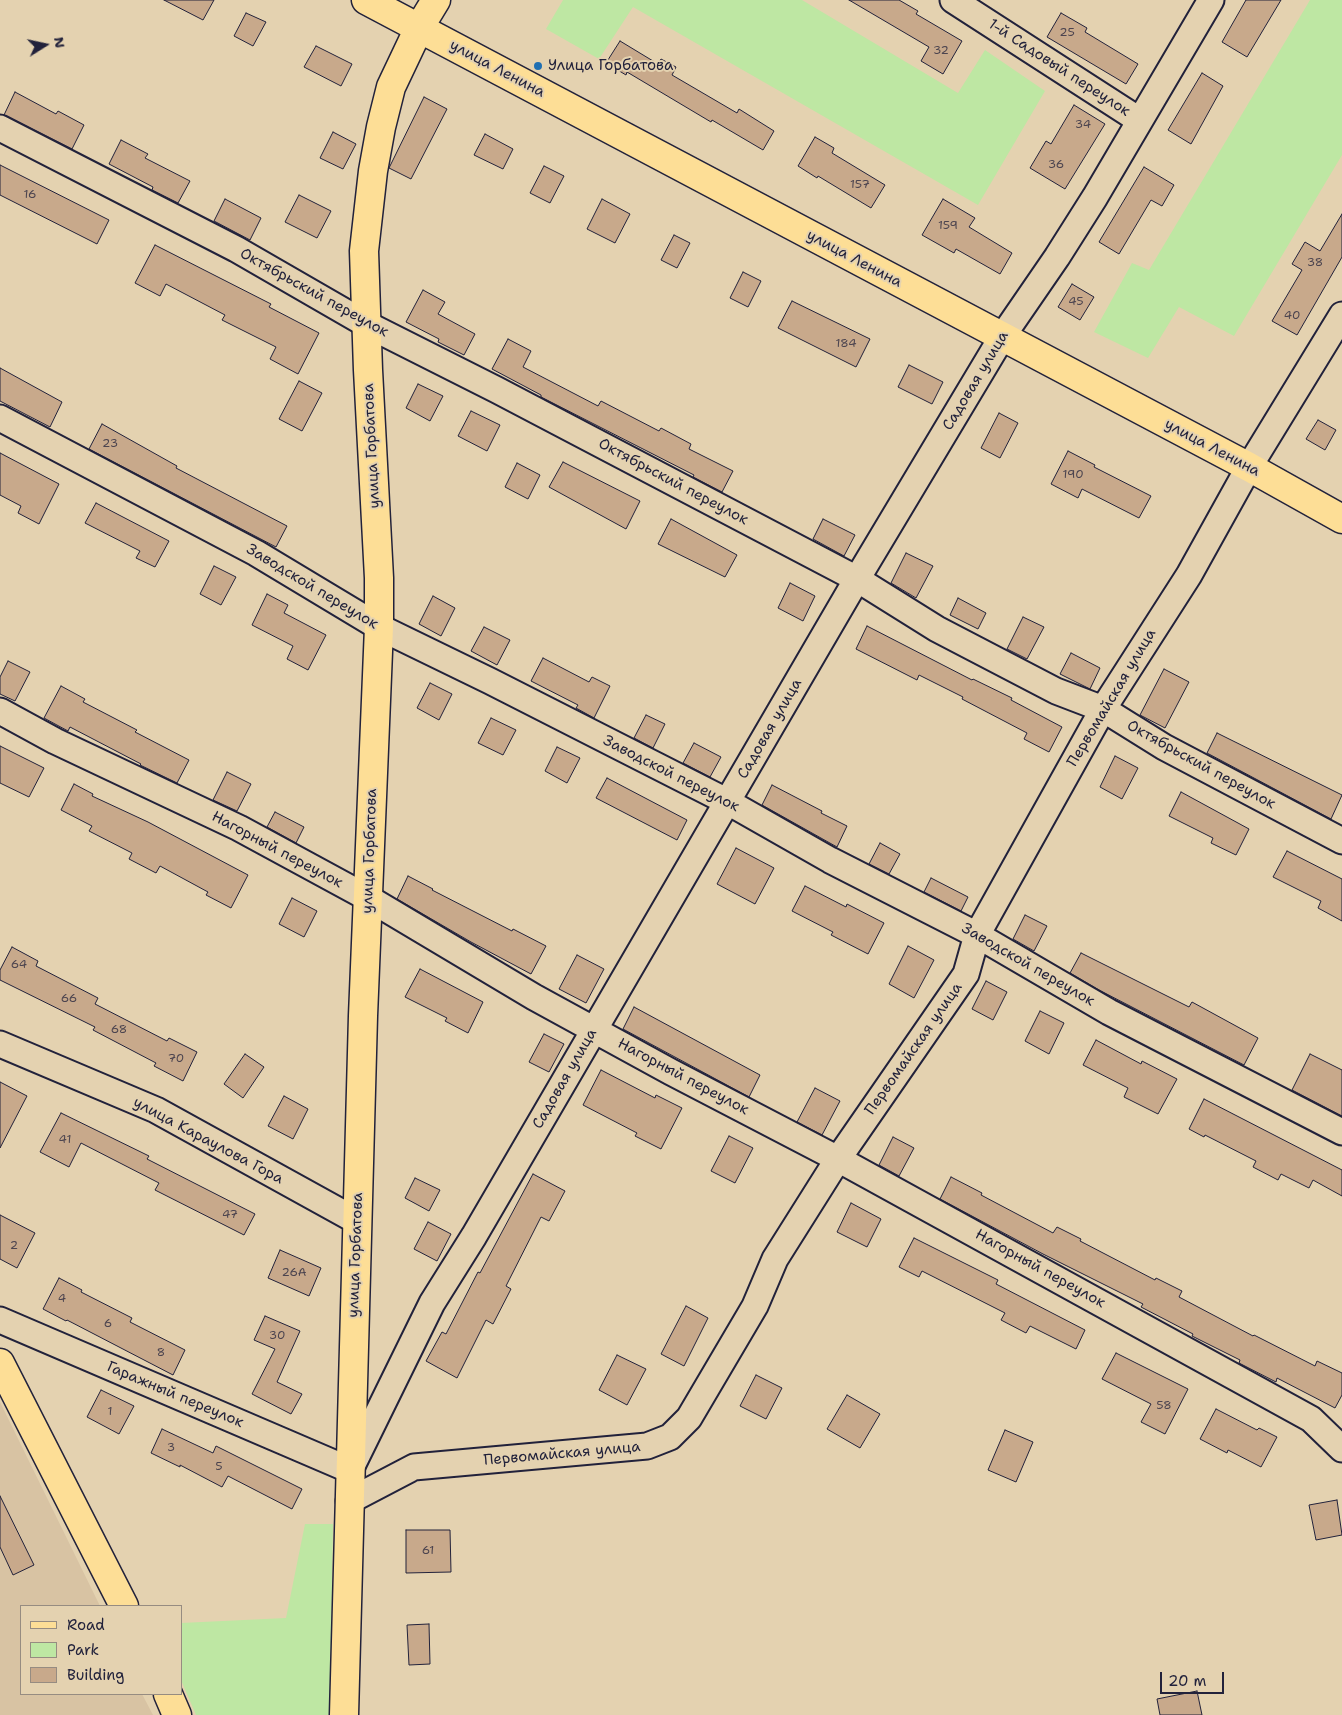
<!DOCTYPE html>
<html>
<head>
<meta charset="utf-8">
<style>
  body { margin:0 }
  #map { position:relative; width:1342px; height:1715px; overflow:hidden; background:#e4d2b0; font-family:"Shantell Sans",sans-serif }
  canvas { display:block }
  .legend { position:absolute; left:20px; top:1605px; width:162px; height:90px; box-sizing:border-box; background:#e4d2b0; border:1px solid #968c81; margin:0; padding:6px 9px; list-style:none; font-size:15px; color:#22223b }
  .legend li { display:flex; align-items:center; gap:10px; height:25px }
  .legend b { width:25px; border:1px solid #968c81 }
  .north { position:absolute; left:20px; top:20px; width:50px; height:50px; -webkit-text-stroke:4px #e4d2b0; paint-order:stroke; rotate:80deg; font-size:14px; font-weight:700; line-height:20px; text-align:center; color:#22223b }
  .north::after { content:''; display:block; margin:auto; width:18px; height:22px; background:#22223b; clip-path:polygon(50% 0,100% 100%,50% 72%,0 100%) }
  .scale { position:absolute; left:1160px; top:1672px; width:64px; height:22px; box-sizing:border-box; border:2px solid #22223b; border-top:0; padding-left:6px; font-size:15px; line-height:18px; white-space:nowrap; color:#22223b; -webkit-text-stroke:4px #e4d2b0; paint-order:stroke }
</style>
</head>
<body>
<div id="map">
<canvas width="1342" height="1715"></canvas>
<ul class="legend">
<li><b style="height:6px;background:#fdde96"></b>Road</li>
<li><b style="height:14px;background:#bee7a3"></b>Park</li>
<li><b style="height:14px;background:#c8a98b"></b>Building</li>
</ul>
<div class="north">N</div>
<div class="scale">20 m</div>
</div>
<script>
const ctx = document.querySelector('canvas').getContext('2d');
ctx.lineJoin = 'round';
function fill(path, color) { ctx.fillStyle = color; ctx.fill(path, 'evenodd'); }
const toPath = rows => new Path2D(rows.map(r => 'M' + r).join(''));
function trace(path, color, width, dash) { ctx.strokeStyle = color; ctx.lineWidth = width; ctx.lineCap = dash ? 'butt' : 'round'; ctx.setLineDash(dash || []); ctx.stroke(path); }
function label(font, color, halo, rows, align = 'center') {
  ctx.font = font + ' "Shantell Sans",sans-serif'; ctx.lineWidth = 4; ctx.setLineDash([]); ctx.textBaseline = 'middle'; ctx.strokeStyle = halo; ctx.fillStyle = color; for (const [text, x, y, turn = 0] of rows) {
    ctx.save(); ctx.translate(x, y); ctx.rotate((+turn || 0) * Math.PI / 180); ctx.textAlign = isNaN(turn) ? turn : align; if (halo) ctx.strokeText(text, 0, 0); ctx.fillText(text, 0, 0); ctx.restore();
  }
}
fill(toPath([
  [0,1402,100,1606,21,1606,21,1694,142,1694,153,1715,0,1715]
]), '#d8c3a3');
fill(toPath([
  [563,0,802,0,958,93,985,50,1045,91,978,205,633,7,599,59,546,29],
  [1310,0,1342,0,1342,155,1234,336,1179,307,1148,358,1094,332,1132,263,1149,270],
  [305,1524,333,1524,330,1715,196,1715,181,1680,181,1623,286,1618]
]), '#bee7a3');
const building = toPath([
  [164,0,214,0,203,20,164,0],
  [849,0,899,0,918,11,916,14,962,41,943,74,921,61,929,47,849,0],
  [1246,0,1281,0,1247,57,1222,42,1246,0],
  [246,13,266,22,253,46,234,36,246,13],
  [1061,13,1087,28,1085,32,1138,64,1126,84,1047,37,1061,13],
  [620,41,658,64,661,59,676,67,672,75,737,113,739,109,774,131,763,150,712,120,711,122,627,72,626,75,606,63,620,41],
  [316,46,352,64,341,86,304,67,316,46],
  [1202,73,1223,86,1191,144,1168,130,1202,73],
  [15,92,56,114,58,111,84,125,72,149,4,115,15,92],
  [424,97,447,109,411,179,389,168,424,97],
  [1074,105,1105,124,1065,189,1030,168,1046,141,1051,144,1074,105],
  [333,132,356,144,343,169,320,158,333,132],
  [485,134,513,149,503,169,474,155,485,134],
  [815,137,834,148,832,153,885,185,871,208,818,176,817,178,798,166,815,137],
  [121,140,148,154,145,158,190,181,178,203,152,190,153,187,109,164,121,140],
  [0,165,109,220,97,244,0,195,0,165],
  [544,166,564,176,550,203,530,193,544,166],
  [1144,167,1174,185,1162,206,1151,200,1119,254,1099,242,1144,167],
  [299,195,331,211,317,238,285,222,299,195],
  [225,199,261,218,250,240,214,221,225,199],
  [602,199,630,214,615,243,587,229,602,199],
  [943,199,975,218,969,227,1012,253,1000,274,956,249,954,253,922,235,943,199],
  [1342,214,1342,257,1297,335,1272,321,1302,270,1292,264,1305,242,1320,251,1342,214],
  [674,235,690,243,677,268,661,260,674,235],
  [155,245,271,304,269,307,319,333,298,374,270,359,276,347,222,320,225,315,166,284,160,296,135,283,155,245],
  [743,272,761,281,748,307,730,298,743,272],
  [1072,284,1094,297,1080,320,1058,307,1072,284],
  [423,290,445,302,438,314,475,334,464,355,438,342,439,339,406,322,423,290],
  [792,301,870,339,856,367,778,328,792,301],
  [508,339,531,351,523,367,598,406,601,401,659,431,661,428,691,444,689,449,733,471,722,492,693,477,694,475,541,397,541,395,492,369,508,339],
  [909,365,943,382,932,404,898,387,909,365],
  [0,368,62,402,50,427,0,401,0,368],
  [299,381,322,393,302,431,279,419,299,381],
  [418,384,443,396,430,421,406,408,418,384],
  [471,411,500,425,487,451,458,436,471,411],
  [999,413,1018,423,1000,458,981,448,999,413],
  [1318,420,1336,430,1325,450,1306,439,1318,420],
  [102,424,177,466,176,468,287,526,276,547,89,449,102,424],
  [1068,451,1095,465,1094,467,1151,496,1139,518,1082,489,1078,498,1051,484,1068,451],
  [0,453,59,484,39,524,18,513,21,506,0,495,0,453],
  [563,462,640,501,626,529,549,487,563,462],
  [517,463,540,475,528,499,505,487,517,463],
  [96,503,169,541,155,567,136,558,140,551,85,523,96,503],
  [671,519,737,555,725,577,658,544,671,519],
  [823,519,855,535,844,556,813,539,823,519],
  [906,553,933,566,916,598,891,583,906,553],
  [214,566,236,577,221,605,200,594,214,566],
  [790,583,815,596,803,621,778,608,790,583],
  [267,594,288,605,284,613,326,635,308,670,287,659,293,646,252,625,267,594],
  [433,596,455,608,441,636,419,624,433,596],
  [958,598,986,613,978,629,950,615,958,598],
  [1023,617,1044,627,1027,659,1007,649,1023,617],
  [867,626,972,680,973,679,1012,698,1011,700,1062,727,1049,752,1024,739,1027,733,962,699,963,697,919,675,917,680,856,649,867,626],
  [484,627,510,640,497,665,471,651,484,627],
  [1071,653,1100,668,1090,689,1060,674,1071,653],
  [543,658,589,682,592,677,610,686,594,718,576,708,578,705,531,681,543,658],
  [8,661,30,672,15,701,0,694,0,677,8,661],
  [1164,669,1189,682,1165,728,1140,715,1164,669],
  [430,683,452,694,439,720,417,708,430,683],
  [61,686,85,699,83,702,137,730,135,732,189,760,177,783,140,765,141,764,70,727,68,731,44,718,61,686],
  [646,715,665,724,653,748,634,738,646,715],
  [491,718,516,730,503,755,478,743,491,718],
  [1217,733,1342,795,1331,819,1207,753,1217,733],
  [694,743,721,757,710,777,683,763,694,743],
  [0,746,44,768,29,797,0,783,0,746],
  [557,747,580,758,567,783,545,771,557,747],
  [1115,756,1138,768,1122,799,1100,787,1115,756],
  [227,772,251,784,237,811,213,800,227,772],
  [607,778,687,820,677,840,596,798,607,778],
  [74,784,93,794,92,796,148,822,248,875,231,908,206,895,208,892,160,866,156,873,129,859,132,853,89,831,92,826,61,810,74,784],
  [772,785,822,811,821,813,847,826,837,847,762,805,772,785],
  [1181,792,1249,829,1236,855,1211,843,1213,838,1169,816,1181,792],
  [275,812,304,827,296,843,267,827,275,812],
  [880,843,900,854,889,874,869,864,880,843],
  [736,848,774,868,755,904,717,884,736,848],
  [1287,851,1342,879,1342,921,1318,908,1321,901,1273,877,1287,851],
  [408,876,433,889,432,890,512,931,513,929,546,946,531,974,471,942,397,899,408,876],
  [931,878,968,897,961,911,924,892,931,878],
  [805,886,846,907,847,904,884,923,868,954,831,935,833,932,792,911,805,886],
  [292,898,317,911,304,937,279,924,292,898],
  [1025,915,1047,926,1034,951,1013,939,1025,915],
  [908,946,934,960,914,998,889,984,908,946],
  [12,947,38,961,36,966,98,998,95,1004,167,1041,169,1038,197,1052,183,1081,154,1066,156,1063,93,1030,95,1027,0,980,0,970,12,947],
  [1081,953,1189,1007,1192,1002,1258,1038,1244,1065,1099,990,1070,973,1081,953],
  [577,955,604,969,586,1003,559,989,577,955],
  [420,969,483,1002,468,1033,445,1021,447,1018,405,997,420,969],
  [986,981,1007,992,993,1020,972,1009,986,981],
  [634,1007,760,1075,749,1097,623,1029,634,1007],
  [1040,1011,1064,1023,1049,1054,1025,1041,1040,1011],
  [544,1034,564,1044,549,1072,529,1062,544,1034],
  [1096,1040,1141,1064,1142,1061,1177,1079,1158,1114,1124,1097,1128,1088,1083,1065,1096,1040],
  [245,1054,264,1067,243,1098,224,1084,245,1054],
  [1310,1054,1342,1070,1342,1116,1292,1090,1310,1054],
  [601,1070,655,1098,656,1095,682,1108,661,1149,635,1136,637,1133,583,1105,601,1070],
  [0,1082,27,1096,0,1148,0,1082],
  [815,1088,840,1101,822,1135,797,1122,815,1088],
  [284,1096,308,1109,293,1139,268,1126,284,1096],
  [1204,1099,1342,1170,1342,1196,1313,1180,1309,1188,1281,1174,1278,1180,1253,1167,1256,1161,1205,1135,1204,1137,1189,1129,1204,1099],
  [61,1113,149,1156,147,1159,255,1214,244,1235,155,1190,159,1183,81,1143,69,1167,40,1152,61,1113],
  [729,1136,753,1148,735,1183,711,1171,729,1136],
  [893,1137,914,1148,899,1176,879,1165,893,1137],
  [533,1174,565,1191,549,1221,541,1217,506,1286,511,1289,493,1324,486,1320,457,1378,426,1361,442,1332,446,1334,478,1272,480,1273,533,1174],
  [951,1177,982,1193,981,1195,1053,1233,1057,1227,1081,1239,1080,1241,1155,1280,1156,1278,1182,1291,1179,1297,1253,1336,1254,1335,1315,1366,1317,1361,1342,1373,1342,1395,1335,1408,1277,1378,1276,1382,1239,1363,1240,1360,1192,1336,1193,1334,1141,1307,1143,1304,1043,1254,940,1199,951,1177],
  [415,1178,440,1190,429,1211,405,1198,415,1178],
  [851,1203,881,1219,867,1247,837,1232,851,1203],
  [0,1215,35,1233,17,1268,0,1259,0,1215],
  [428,1222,451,1234,437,1261,414,1249,428,1222],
  [914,1238,998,1280,996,1284,1085,1330,1076,1349,1030,1326,1026,1333,1001,1320,1005,1313,922,1271,919,1277,899,1267,914,1238],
  [280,1250,321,1268,309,1296,268,1278,280,1250],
  [59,1278,82,1290,81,1292,132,1318,130,1322,185,1350,173,1375,67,1320,66,1321,43,1309,59,1278],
  [686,1306,708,1318,684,1366,661,1354,686,1306],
  [265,1316,300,1331,277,1382,302,1394,291,1414,252,1394,275,1349,254,1340,265,1316],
  [1116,1353,1188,1389,1165,1434,1141,1422,1151,1404,1102,1379,1116,1353],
  [617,1355,646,1369,627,1405,599,1390,617,1355],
  [756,1375,782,1388,766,1419,740,1406,756,1375],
  [101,1390,134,1406,119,1434,87,1417,101,1390],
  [847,1395,880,1414,860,1448,827,1429,847,1395],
  [1216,1409,1257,1430,1259,1428,1277,1437,1261,1467,1228,1450,1227,1453,1200,1439,1216,1409],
  [162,1429,213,1453,216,1446,302,1489,292,1509,228,1476,222,1487,180,1465,180,1467,151,1453,162,1429],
  [1005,1430,1033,1442,1016,1482,988,1470,1005,1430],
  [0,1496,34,1565,13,1575,0,1547,0,1496],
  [1337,1500,1342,1535,1316,1540,1309,1505,1337,1500],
  [406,1530,450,1530,451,1572,406,1573,406,1530],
  [429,1624,430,1664,409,1665,407,1625,429,1624],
  [1197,1691,1202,1715,1160,1715,1157,1699,1197,1691]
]);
fill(building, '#c8a98b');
trace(building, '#22223b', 1);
const minor = toPath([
  [953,0,1139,120],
  [0,128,236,249,366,324,497,390,857,579,937,629,1056,691,1103,709,1164,747,1342,841],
  [0,418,256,553,379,627,490,681,728,802,830,860,977,935,1109,1012,1342,1132],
  [0,711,55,741,239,828,368,898,534,997,671,1072,838,1159,1311,1419,1342,1449],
  [0,1044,156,1110,357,1221],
  [0,1320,350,1470,432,1303,474,1236,857,579,1002,337,1057,257,1095,197,1211,0],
  [349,1501,414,1467,647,1446,670,1437,689,1418,755,1306,775,1259,838,1159,966,974,977,935,1103,709,1189,575,1249,467,1342,315]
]);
const major = toPath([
  [366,0,1249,467,1342,519],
  [0,1363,124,1606],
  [168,1694,177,1715],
  [344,1715,363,1016,379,627,379,578,368,370,364,251,373,171,381,127,391,87,419,28,436,0]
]);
trace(minor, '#22223b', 29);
trace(major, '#22223b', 31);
trace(minor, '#e4d2b0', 25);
trace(major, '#fdde96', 28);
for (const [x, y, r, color] of [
  [538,66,5,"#1f6fb2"]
]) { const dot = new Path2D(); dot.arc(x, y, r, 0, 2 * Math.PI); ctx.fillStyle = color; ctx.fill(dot); trace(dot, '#e4d2b0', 2); }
label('12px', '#4c444f', null, [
  ["25",1067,33],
  ["32",941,51],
  ["34",1083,125],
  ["36",1056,165],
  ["157",860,185],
  ["16",30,195],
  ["159",948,226],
  ["38",1315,263],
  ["45",1076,302],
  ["40",1292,316],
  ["184",846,344],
  ["23",110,444],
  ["190",1073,475],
  ["64",19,965],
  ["66",69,999],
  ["68",119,1030],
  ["70",176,1059],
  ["41",65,1140],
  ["47",230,1215],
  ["2",14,1246],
  ["26А",294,1273],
  ["4",62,1299],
  ["6",108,1324],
  ["30",277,1336],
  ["8",161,1353],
  ["58",1164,1406],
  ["1",110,1412],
  ["3",171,1448],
  ["5",219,1467],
  ["61",428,1551]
]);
label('15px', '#22223b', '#e4d2b0', [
  ["Улица Горбатова",548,66]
], 'left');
label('15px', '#22223b', '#e4d2b0', [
  ["1-й Садовый переулок",1059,68,33],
  ["улица Ленина",497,69,28],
  ["улица Ленина",854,259,28],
  ["Октябрьский переулок",314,293,29],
  ["Садовая улица",976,381,-59],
  ["улица Горбатова",372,446,-93],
  ["улица Ленина",1212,448,28],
  ["Октябрьский переулок",673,482,28],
  ["Заводской переулок",312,587,31],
  ["Первомайская улица",1112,698,-59],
  ["Садовая улица",770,729,-60],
  ["Октябрьский переулок",1201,765,29],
  ["Заводской переулок",671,774,27],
  ["Нагорный переулок",277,850,28],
  ["улица Горбатова",370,851,-88],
  ["Заводской переулок",1028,965,30],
  ["Первомайская улица",914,1049,-55],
  ["Нагорный переулок",683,1077,28],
  ["Садовая улица",565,1079,-60],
  ["улица Караулова Гора",208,1141,28],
  ["улица Горбатова",356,1255,-88],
  ["Нагорный переулок",1040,1269,29],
  ["Гаражный переулок",175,1395,23],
  ["Первомайская улица",562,1454,-5]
]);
</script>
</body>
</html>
